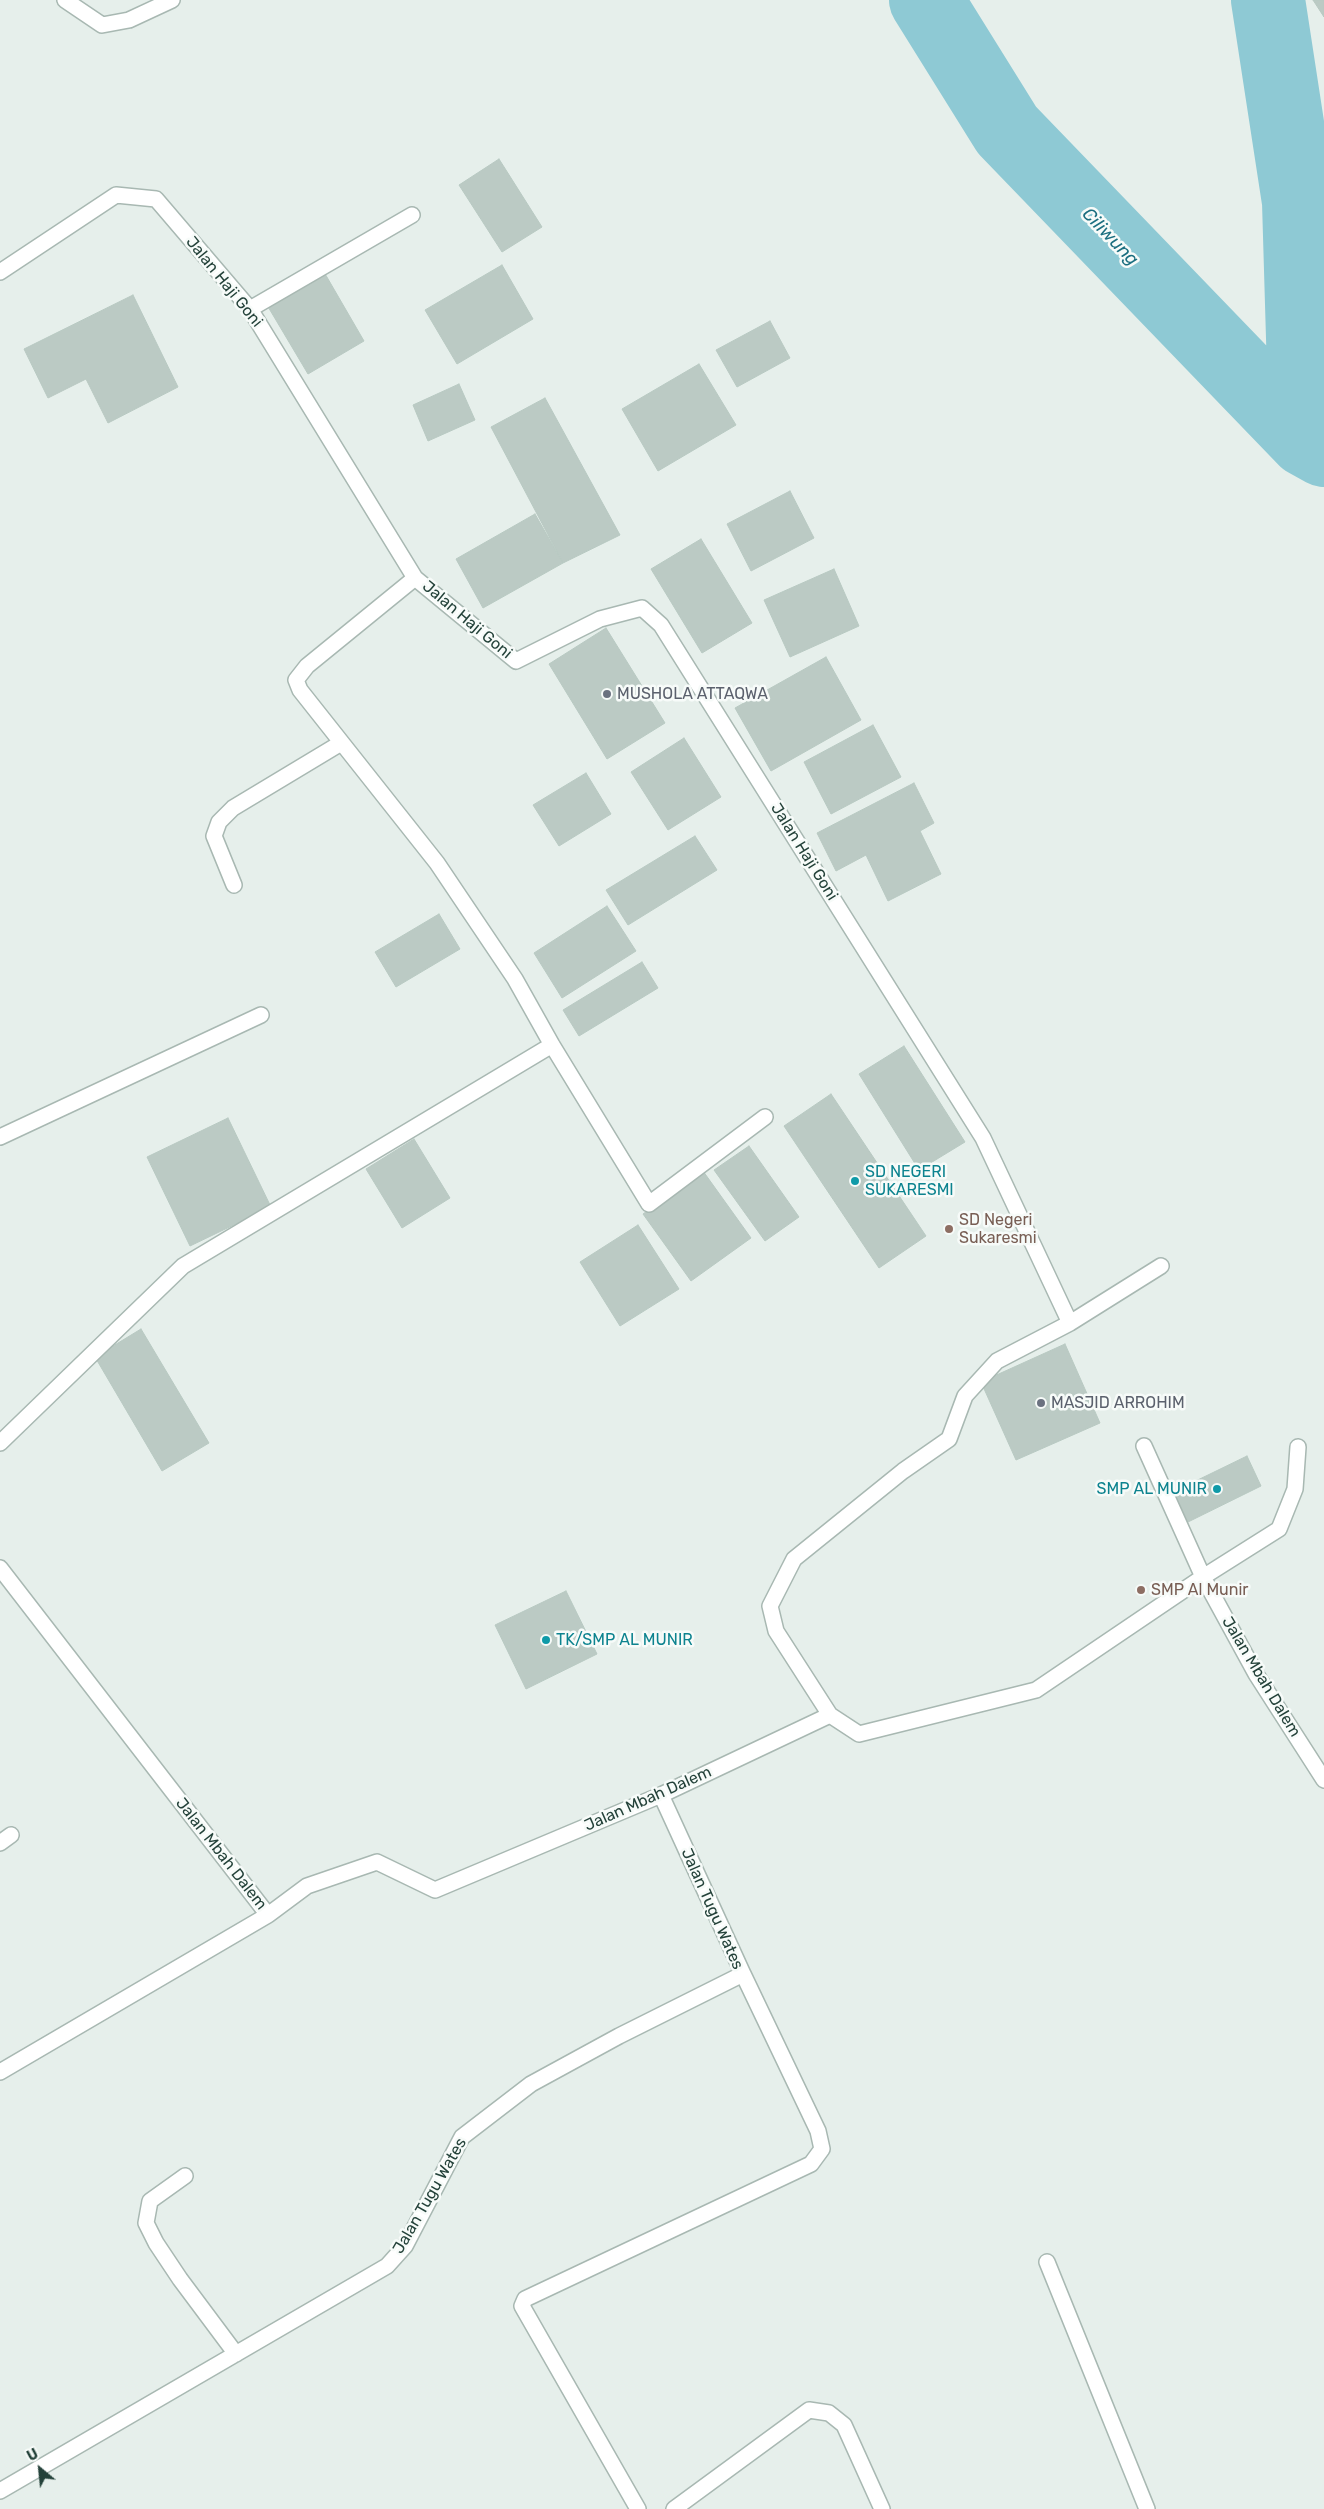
<!DOCTYPE html>
<html>
<head>
<meta charset="utf-8">
<style>
  body { margin:0 }
  #map { position:relative; width:1324px; height:2509px; overflow:hidden; background:#e6efeb; font-family:Rubik,sans-serif }
  canvas { display:block }
  .north { position:absolute; left:15px; top:2444px; width:50px; height:50px; -webkit-text-stroke:4px #f7fbf9; paint-order:stroke; rotate:332deg; font-size:14px; font-weight:700; line-height:20px; text-align:center; color:#24423a }
  .north::after { content:''; display:block; margin:auto; width:18px; height:22px; background:#24423a; clip-path:polygon(50% 0,100% 100%,50% 72%,0 100%) }
</style>
</head>
<body>
<div id="map">
<canvas width="1324" height="2509"></canvas>
<div class="north">U</div>
</div>
<script>
const ctx = document.querySelector('canvas').getContext('2d');
ctx.lineJoin = 'round';
const toPath = rows => new Path2D(rows.map(r => 'M' + r).join(''));
function trace(path, color, width, dash) { ctx.strokeStyle = color; ctx.lineWidth = width; ctx.lineCap = dash ? 'butt' : 'round'; ctx.setLineDash(dash || []); ctx.stroke(path); }
function fill(path, color) { ctx.fillStyle = color; ctx.fill(path, 'evenodd'); }
function label(font, color, halo, rows, align = 'center') {
  ctx.font = font + ' Rubik,sans-serif'; ctx.lineWidth = 5; ctx.setLineDash([]); ctx.textBaseline = 'middle'; ctx.strokeStyle = halo; ctx.fillStyle = color; for (const [text, x, y, turn = 0] of rows) {
    ctx.save(); ctx.translate(x, y); ctx.rotate((+turn || 0) * Math.PI / 180); ctx.textAlign = isNaN(turn) ? turn : align; if (halo) ctx.strokeText(text, 0, 0); ctx.fillText(text, 0, 0); ctx.restore();
  }
}
trace(toPath([
  [926,0,1007,130,1306,440,1324,450],
  [1268,0,1299,202,1306,440]
]), '#8ec9d4', 74);
const building = toPath([
  [1313,0,1324,0,1324,17,1313,0],
  [499,159,542,227,502,252,459,185,499,159],
  [502,265,533,319,457,364,425,310,502,265],
  [324,272,364,341,308,374,267,305,324,272],
  [133,295,178,387,108,423,86,379,48,398,24,349,133,295],
  [770,321,790,358,737,387,716,350,770,321],
  [699,364,736,425,658,471,622,409,699,364],
  [459,384,475,420,428,441,413,405,459,384],
  [545,398,620,535,563,563,491,427,545,398],
  [790,491,814,538,751,571,727,524,790,491],
  [535,514,563,563,483,608,456,559,535,514],
  [701,539,752,623,702,653,651,569,701,539],
  [834,569,859,626,790,657,764,600,834,569],
  [606,628,665,723,607,759,549,664,606,628],
  [826,657,861,720,771,771,735,708,826,657],
  [873,725,901,777,831,814,804,762,873,725],
  [684,738,721,797,668,830,631,772,684,738],
  [586,773,611,814,559,846,533,805,586,773],
  [914,783,934,823,920,831,941,874,888,901,866,855,836,871,817,833,914,783],
  [695,836,717,870,628,925,606,890,695,836],
  [607,906,636,951,562,998,534,953,607,906],
  [439,914,460,949,396,987,375,952,439,914],
  [642,962,658,988,579,1036,563,1010,642,962],
  [904,1046,965,1142,919,1170,859,1074,904,1046],
  [831,1094,926,1236,879,1268,784,1126,831,1094],
  [228,1118,271,1207,190,1246,147,1157,228,1118],
  [414,1139,450,1198,402,1228,366,1169,414,1139],
  [749,1146,799,1217,765,1241,714,1170,749,1146],
  [703,1171,751,1238,691,1281,643,1214,703,1171],
  [638,1225,679,1289,620,1326,580,1262,638,1225],
  [141,1329,209,1443,162,1471,95,1357,141,1329],
  [1065,1344,1100,1423,1016,1460,981,1382,1065,1344],
  [1247,1456,1261,1486,1188,1522,1173,1492,1247,1456],
  [566,1591,597,1654,526,1689,495,1625,566,1591]
]);
fill(building, '#bbcac4');
trace(building, '#b8c9c2', 1);
const minor = toPath([
  [65,0,102,25,129,20,172,0],
  [0,272,116,195,156,199,250,309,415,578,516,661,600,619,642,608,661,625,983,1138,1070,1323],
  [250,309,412,215],
  [415,578,307,666,296,680,300,690,437,863,515,979,552,1045,649,1204,765,1117],
  [234,885,214,836,219,822,233,808,341,743],
  [0,1137,261,1015],
  [0,1443,183,1266,552,1045],
  [1144,1446,1203,1577,1279,1529,1295,1489,1298,1447],
  [0,1568,268,1915,307,1886,377,1862,435,1890,661,1795,830,1715,859,1734,1036,1690,1203,1577,1256,1674,1324,1780],
  [830,1715,776,1631,770,1606,794,1559,903,1471,949,1439,965,1396,997,1361,1070,1323,1161,1266],
  [0,1843,11,1835],
  [0,2072,268,1915],
  [185,2176,150,2201,146,2223,156,2243,180,2279,236,2354],
  [1047,2262,1147,2509],
  [0,2491,387,2266,405,2246,462,2137,531,2084,619,2036,743,1974,661,1795],
  [638,2509,522,2306,525,2299,811,2164,822,2149,818,2131,743,1974],
  [674,2509,809,2410,829,2413,844,2425,882,2509]
]);
trace(minor, '#a8b8b2', 18);
trace(minor, '#fff', 15);
for (const [x, y, r, color] of [
  [607,694,5,"#6b7280"],
  [855,1181,5,"#0f9aa8"],
  [949,1229,5,"#8d6e63"],
  [1041,1403,5,"#6b7280"],
  [1217,1489,5,"#0f9aa8"],
  [1141,1590,5,"#8d6e63"],
  [546,1640,5,"#0f9aa8"]
]) { const dot = new Path2D(); dot.arc(x, y, r, 0, 2 * Math.PI); ctx.fillStyle = color; ctx.fill(dot); trace(dot, '#f7fbf9', 2); }
label('16px', '#24423a', '#f7fbf9', [
  ["Jalan Haji Goni",224,282,51],
  ["Jalan Haji Goni",467,620,40],
  ["Jalan Haji Goni",804,852,58],
  ["Jalan Mbah Dalem",1261,1677,59],
  ["Jalan Mbah Dalem",648,1799,-24],
  ["Jalan Mbah Dalem",221,1854,52],
  ["Jalan Tugu Wates",712,1909,66],
  ["Jalan Tugu Wates",430,2196,-60]
]);
label('16px', '#5b616d', '#f7fbf9', [
  ["MUSHOLA ATTAQWA",617,694],
  ["MASJID ARROHIM",1051,1403]
], 'left');
label('16px', '#0d838f', '#f7fbf9', [
  ["SD NEGERI",865,1172],
  ["SUKARESMI",865,1190],
  ["SMP AL MUNIR",1207,1489,"right"],
  ["TK/SMP AL MUNIR",556,1640]
], 'left');
label('16px', '#785e54', '#f7fbf9', [
  ["SD Negeri",959,1220],
  ["Sukaresmi",959,1238],
  ["SMP Al Munir",1151,1590]
], 'left');
label('italic 18px', '#1c6f80', '#f7fbf9', [
  ["Ciliwung",1110,237,46]
]);
</script>
</body>
</html>
